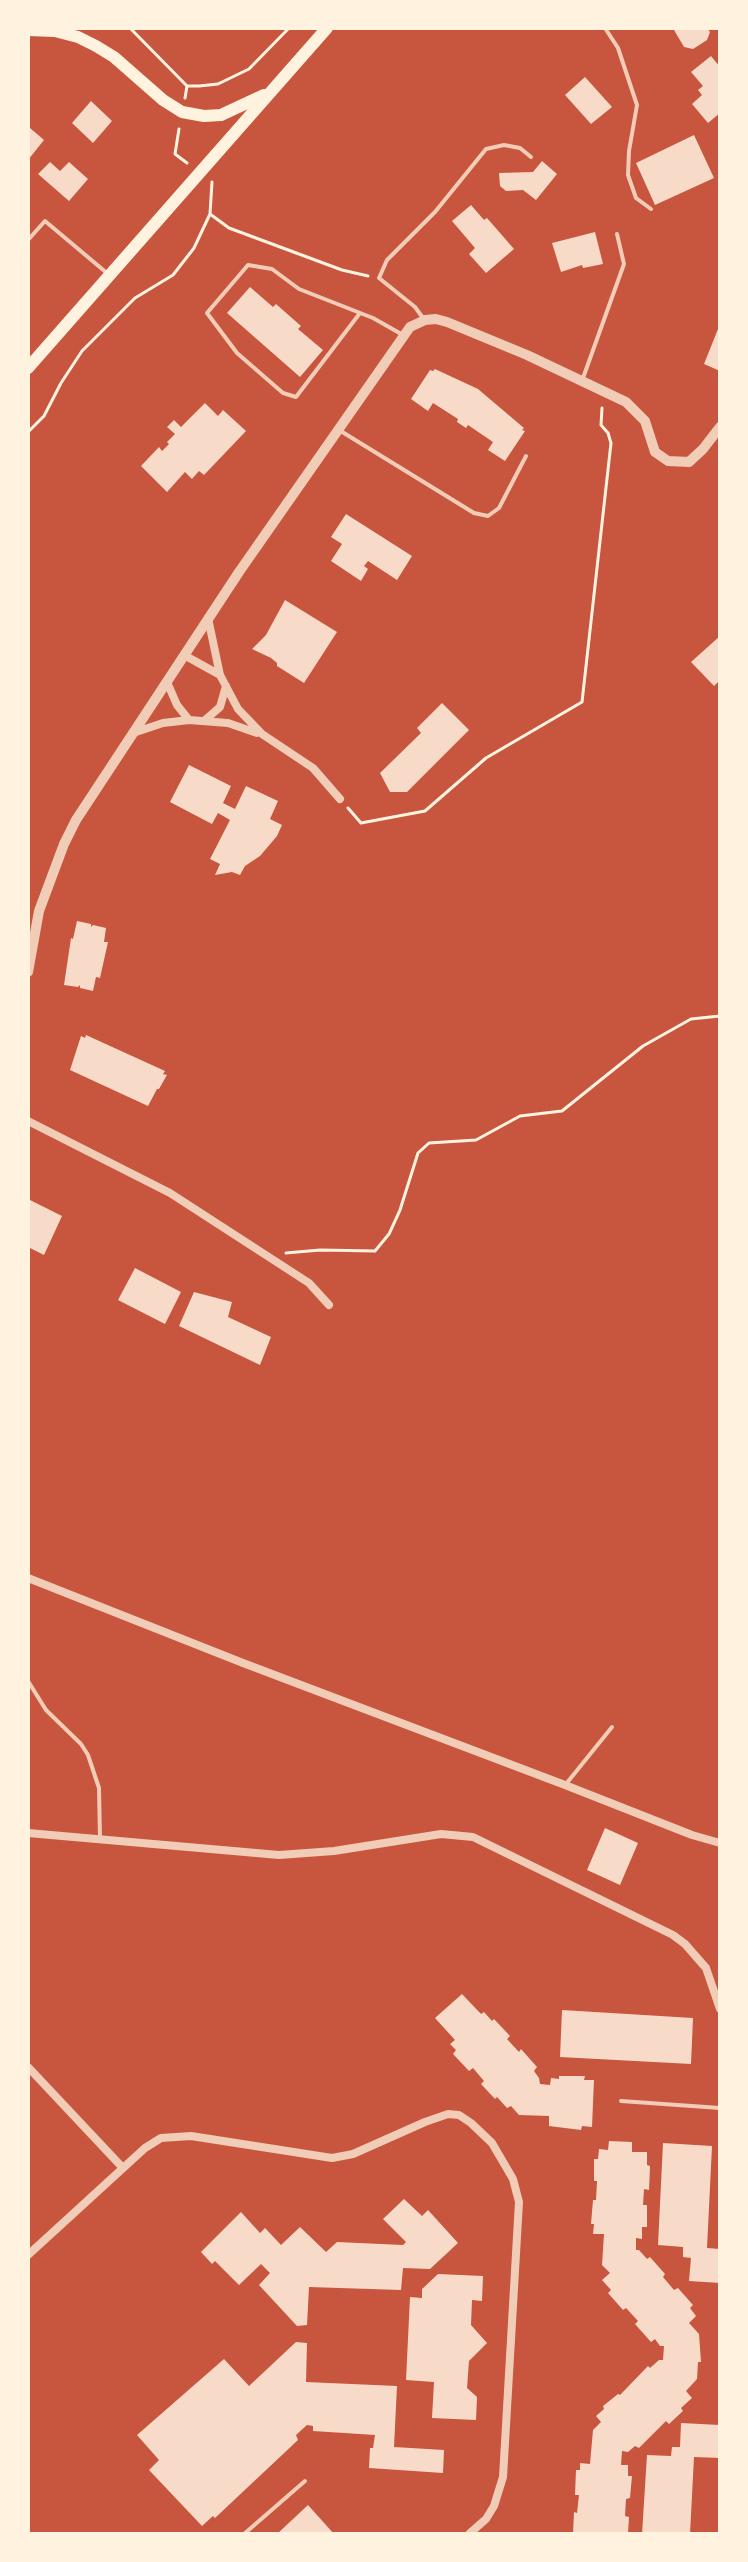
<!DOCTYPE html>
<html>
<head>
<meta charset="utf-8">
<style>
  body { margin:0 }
  #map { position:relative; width:748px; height:2562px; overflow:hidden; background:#c8553d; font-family:Commissioner,sans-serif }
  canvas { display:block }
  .frame { position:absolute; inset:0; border:30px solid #fff3e0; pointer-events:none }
</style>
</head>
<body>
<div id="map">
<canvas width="748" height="2562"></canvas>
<div class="frame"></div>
</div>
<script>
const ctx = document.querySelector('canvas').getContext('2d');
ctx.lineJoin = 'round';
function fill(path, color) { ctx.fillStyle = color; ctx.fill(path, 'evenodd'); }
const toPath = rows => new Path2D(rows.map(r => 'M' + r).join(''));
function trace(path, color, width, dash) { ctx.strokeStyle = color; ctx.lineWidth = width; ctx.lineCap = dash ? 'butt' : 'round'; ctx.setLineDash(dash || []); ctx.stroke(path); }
fill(toPath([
  [678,28,707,28,710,32,707,40,693,49,684,47,674,30],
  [711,56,720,67,720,113,708,123,692,104,702,95,698,90,703,86,691,72],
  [585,77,612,107,591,124,565,95],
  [91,101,112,121,93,143,72,123],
  [30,128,44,140,28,160,28,129],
  [694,135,714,178,655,205,636,163],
  [542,161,557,174,536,200,523,190,506,191,500,186,499,173,533,172],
  [50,162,60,171,69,162,88,179,69,201,38,174],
  [471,205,484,220,487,218,514,249,486,273,469,254,475,248,452,221],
  [595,232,603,264,583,268,582,265,561,272,552,243],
  [250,287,273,307,276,304,301,326,298,329,323,350,300,377,227,313],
  [720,324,720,371,704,364],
  [435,369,478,389,524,428,522,430,525,431,505,461,488,450,493,442,468,425,466,428,457,422,458,419,433,403,428,411,411,399,430,370,433,371],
  [205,403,218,416,223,410,246,431,204,475,199,471,192,479,185,472,167,492,141,466,159,447,162,451,169,444,167,442,175,434,167,427,174,420,181,427],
  [346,514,412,556,397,580,368,561,364,566,368,569,361,581,331,561,342,544,331,537],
  [285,600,337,632,304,683,277,666,277,663,271,658,252,649,266,635],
  [720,636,720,680,714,686,691,662],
  [442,703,469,730,407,792,390,792,380,773,421,733,417,728],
  [189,765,231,786,223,803,235,809,246,786,278,801,270,819,282,825,277,836,260,856,245,866,240,875,232,872,215,875,220,864,210,859,230,820,218,813,212,824,170,802],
  [77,921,91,924,91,927,93,925,106,928,104,942,108,942,100,978,96,977,93,991,80,988,80,985,78,987,64,985,71,938,73,939],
  [86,1035,165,1071,163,1074,167,1075,159,1089,157,1089,148,1106,70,1070,81,1036,85,1038],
  [28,1199,62,1216,44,1255,28,1247],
  [135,1268,181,1292,165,1324,118,1300],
  [194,1292,232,1302,228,1317,271,1337,260,1365,179,1326],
  [605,1828,638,1843,620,1885,587,1870],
  [462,1994,481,2014,484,2012,492,2021,494,2019,510,2036,507,2039,519,2052,521,2049,537,2067,534,2071,539,2078,540,2084,550,2085,551,2078,559,2079,559,2076,585,2076,584,2080,594,2080,592,2127,582,2126,581,2130,549,2126,549,2116,519,2115,511,2106,507,2108,497,2097,495,2099,481,2084,484,2081,473,2068,469,2071,453,2054,456,2050,450,2044,455,2040,435,2018],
  [562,2010,693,2018,691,2064,560,2057],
  [609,2141,632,2142,632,2152,647,2152,647,2165,650,2166,649,2190,644,2189,643,2205,647,2205,647,2227,642,2227,642,2239,636,2238,636,2250,639,2250,647,2259,650,2257,665,2274,663,2277,674,2290,678,2288,693,2305,690,2308,696,2316,689,2323,699,2334,701,2362,698,2362,697,2379,686,2391,692,2398,681,2408,683,2411,669,2424,666,2421,639,2448,635,2446,628,2452,622,2451,621,2465,628,2465,628,2476,632,2476,630,2498,626,2499,625,2516,629,2517,628,2534,573,2534,574,2512,577,2513,579,2495,575,2495,576,2470,580,2470,580,2463,590,2464,593,2430,601,2422,596,2416,604,2409,603,2406,618,2394,620,2395,648,2366,650,2368,659,2360,663,2360,664,2346,660,2346,655,2339,651,2342,635,2324,638,2321,626,2308,623,2310,608,2293,611,2290,602,2280,610,2273,602,2265,604,2234,593,2234,594,2224,591,2224,593,2200,596,2200,597,2181,594,2181,594,2159,598,2159,599,2149,608,2150],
  [663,2143,712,2146,707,2248,720,2249,720,2283,689,2281,691,2258,683,2257,683,2247,658,2245],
  [404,2199,422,2216,428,2210,458,2243,430,2269,403,2268,401,2290,309,2287,307,2325,297,2326,259,2285,270,2273,261,2264,239,2285,215,2261,212,2264,201,2252,241,2212,260,2233,265,2228,281,2245,300,2227,326,2252,337,2242,403,2245,406,2242,383,2219],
  [438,2274,483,2276,482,2301,472,2300,471,2325,487,2343,469,2361,467,2388,477,2397,476,2420,432,2418,434,2382,406,2380,410,2297,422,2298,422,2289],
  [296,2342,307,2343,306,2382,397,2386,394,2447,444,2450,443,2473,369,2468,370,2448,373,2448,375,2435,313,2431,313,2426,307,2425,296,2435,298,2440,215,2518,213,2516,202,2526,149,2470,159,2460,137,2435,224,2359,249,2386],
  [681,2423,720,2425,720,2458,694,2457,690,2534,642,2534,647,2455,671,2456,672,2447,680,2447],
  [308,2505,334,2534,277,2534]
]), '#f7dbc8');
trace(toPath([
  [130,28,187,86,199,86,218,84,249,69,289,28],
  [185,98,187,86],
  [179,129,175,154,187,163],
  [210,214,229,228,342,270,368,276],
  [28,432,44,416,61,383,82,351,135,298,173,275,194,248,210,214,212,182],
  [348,808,361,823,425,811,486,758,582,702,611,443,608,433,601,425,602,408],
  [286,1253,320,1250,375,1251,389,1234,400,1210,418,1153,429,1143,476,1140,520,1116,562,1111,643,1046,691,1019,720,1016]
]), '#fff3e0', 3);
trace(toPath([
  [605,28,618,48,637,105,629,151,628,175,636,198,651,209],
  [28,240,45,221,108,274],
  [360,313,296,397,283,393,237,353,207,313,248,265,272,269,299,289,373,318,403,335],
  [423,318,415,307,379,278,387,260,435,212,486,149,504,145,520,148,531,157],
  [583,378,624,264,617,234],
  [339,430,474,513,488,516,499,508,526,456],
  [28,1681,46,1710,81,1744,88,1755,99,1788,100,1839],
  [566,1784,612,1727],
  [621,2101,720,2108],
  [244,2534,305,2481]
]), '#f1ccb7', 4);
trace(toPath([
  [208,618,220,675,238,709,262,734,313,768,340,799],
  [184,655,220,675],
  [167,682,177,705,189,720],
  [204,721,220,707,226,686],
  [133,733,163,723,189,720,228,723,257,733],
  [28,1121,170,1193,309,1283,329,1305],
  [28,1578,243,1663,565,1785,692,1835,720,1843],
  [28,1833,279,1855,334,1851,441,1834,473,1837,673,1935,685,1944,706,1968,720,2009],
  [28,2067,122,2167],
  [28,2255,145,2148,161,2138,191,2136,332,2158,353,2154,425,2122,448,2114,459,2115,471,2123,492,2143,513,2179,519,2202,503,2477,494,2506,486,2519,469,2534]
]), '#f1ccb7', 8);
trace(toPath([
  [28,972,39,911,64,844,76,820,239,572,410,327,425,320,436,319,447,322,527,355,626,402,645,421,655,452,668,461,689,462,703,449,720,427]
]), '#f1ccb7', 10);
trace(toPath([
  [28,30,55,31,78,37,96,46,114,57,163,100,182,112,204,116,221,115,264,95],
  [28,368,327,28]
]), '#fff3e0', 12);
</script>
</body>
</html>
